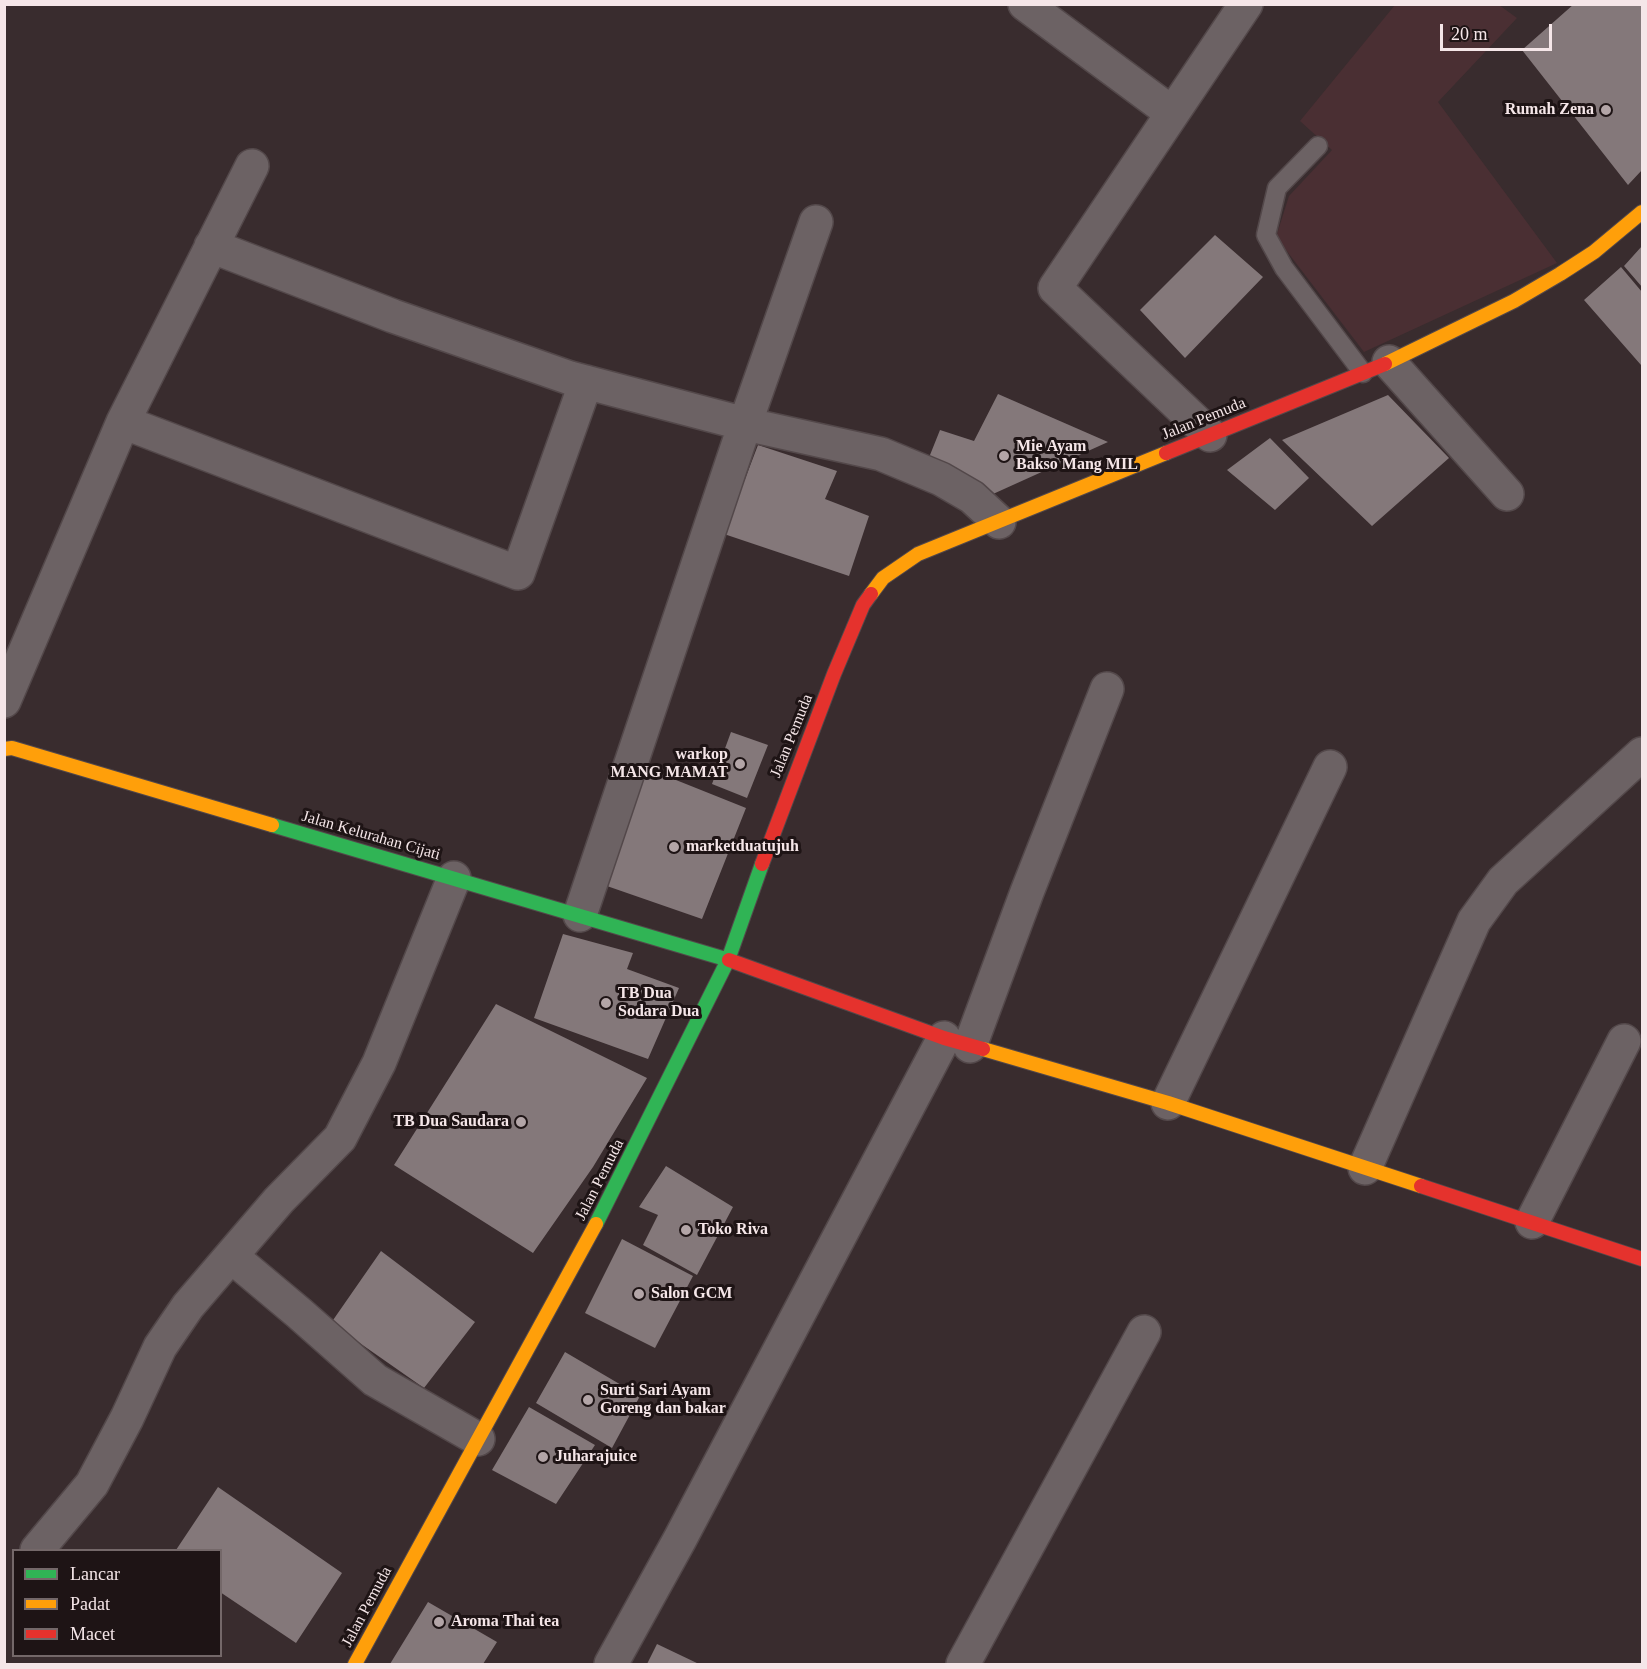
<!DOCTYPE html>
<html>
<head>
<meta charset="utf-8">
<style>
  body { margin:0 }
  #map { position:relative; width:1647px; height:1669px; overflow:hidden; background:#392c2e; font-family:"Times New Roman",serif }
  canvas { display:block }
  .frame { position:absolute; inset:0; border:6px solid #f5e6e8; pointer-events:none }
  .legend { position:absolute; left:12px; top:1549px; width:210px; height:108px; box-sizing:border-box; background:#1e1415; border:2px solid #746869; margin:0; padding:8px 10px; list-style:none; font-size:18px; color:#f5e6e8 }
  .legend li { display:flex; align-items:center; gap:12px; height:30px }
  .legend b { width:30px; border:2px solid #746869 }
  .scale { position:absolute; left:1440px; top:24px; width:112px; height:27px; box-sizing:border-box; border:3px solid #f5e6e8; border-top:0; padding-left:8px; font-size:18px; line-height:21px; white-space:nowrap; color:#f5e6e8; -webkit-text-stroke:4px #1e1415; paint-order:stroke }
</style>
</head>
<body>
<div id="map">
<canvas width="1647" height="1669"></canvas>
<div class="frame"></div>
<ul class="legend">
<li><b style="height:8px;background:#30b455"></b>Lancar</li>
<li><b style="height:8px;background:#ff9f0a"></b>Padat</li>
<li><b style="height:8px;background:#e5322d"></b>Macet</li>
</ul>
<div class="scale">20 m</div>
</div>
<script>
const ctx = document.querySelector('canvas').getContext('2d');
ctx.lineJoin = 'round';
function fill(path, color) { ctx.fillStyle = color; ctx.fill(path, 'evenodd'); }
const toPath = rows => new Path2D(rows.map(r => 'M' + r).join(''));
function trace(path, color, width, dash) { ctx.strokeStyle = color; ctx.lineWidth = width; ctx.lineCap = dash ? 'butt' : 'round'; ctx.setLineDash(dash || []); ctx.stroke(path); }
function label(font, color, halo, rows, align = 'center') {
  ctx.font = font + ' "Times New Roman",serif'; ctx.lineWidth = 6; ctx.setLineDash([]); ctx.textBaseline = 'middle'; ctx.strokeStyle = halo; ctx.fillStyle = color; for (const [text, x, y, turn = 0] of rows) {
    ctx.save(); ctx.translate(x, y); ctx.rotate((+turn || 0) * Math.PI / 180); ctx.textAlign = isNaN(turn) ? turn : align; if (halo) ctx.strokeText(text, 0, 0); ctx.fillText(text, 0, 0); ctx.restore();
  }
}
fill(toPath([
  [1395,5,1499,5,1517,18,1438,102,1557,263,1364,352,1276,237,1289,196,1332,150,1300,121]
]), '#4a2f33');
fill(toPath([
  [1574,4,1642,4,1642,170,1628,185,1522,50],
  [1215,235,1263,277,1185,358,1140,310],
  [1642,246,1642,287,1624,266],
  [1621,267,1642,292,1642,363,1641,365,1584,300],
  [998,394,1108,442,993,494,924,470,940,430,974,441],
  [1388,395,1449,458,1372,526,1282,440],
  [1270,438,1309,478,1275,510,1227,470],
  [758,445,837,471,825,499,869,516,849,576,724,534],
  [731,732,768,745,747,798,712,784],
  [646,768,746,808,702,919,604,885],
  [563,934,633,953,627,969,679,988,648,1059,534,1018],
  [496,1004,647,1078,593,1167,533,1253,394,1165],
  [666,1166,733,1207,697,1275,643,1245,658,1215,639,1207],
  [622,1239,693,1276,655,1348,585,1313],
  [381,1251,475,1322,424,1388,331,1323],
  [565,1352,640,1396,612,1448,536,1403],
  [529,1407,595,1445,556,1504,492,1470],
  [218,1487,342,1573,296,1643,220,1592,220,1550,176,1550],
  [428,1602,497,1642,483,1664,390,1664],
  [657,1644,699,1664,647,1664]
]), '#84787a');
const lane = toPath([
  [1318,146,1277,188,1266,235,1284,268,1363,373]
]);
const street = toPath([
  [1025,4,1172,113],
  [211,246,393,316,570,378,745,424,881,454,941,479,972,497,999,522],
  [1389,362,1507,494],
  [123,422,518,573,586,382],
  [1210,435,1055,288,1246,4],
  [4,701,123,422,252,166],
  [580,915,745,424,816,222],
  [970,1046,1027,892,1107,689],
  [1168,1103,1330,767],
  [1365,1168,1474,921,1503,881,1642,754],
  [1532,1222,1624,1041],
  [231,1256,299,1313,375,1380,478,1439],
  [37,1550,92,1484,127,1418,160,1347,188,1306,279,1200,340,1138,379,1063,454,878],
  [611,1664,680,1539,944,1038],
  [963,1664,1144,1332]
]);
const fast = toPath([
  [272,825,729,960],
  [596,1224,728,960,762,864]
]);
const slow = toPath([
  [1385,364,1514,301,1560,274,1594,252,1642,212],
  [871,594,883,578,918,554,1166,453],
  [4,749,12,748,272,825],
  [983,1049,1168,1103,1421,1186],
  [355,1664,596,1224]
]);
const jam = toPath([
  [1166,453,1385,364],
  [762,864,834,674,863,605,871,594],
  [729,960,944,1038,983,1049],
  [1421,1186,1642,1259]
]);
trace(lane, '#53484a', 21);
trace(street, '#53484a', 36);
trace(fast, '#53484a', 16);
trace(slow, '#53484a', 16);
trace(jam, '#53484a', 16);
trace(lane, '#6c6264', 18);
trace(street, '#6c6264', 33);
trace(fast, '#30b455', 14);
trace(slow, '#ff9f0a', 14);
trace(jam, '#e5322d', 14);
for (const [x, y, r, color] of [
  [1606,110,6,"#b3a5a7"],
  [1004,456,6,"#b3a5a7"],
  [740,764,6,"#b3a5a7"],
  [674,847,6,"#b3a5a7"],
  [606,1003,6,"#b3a5a7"],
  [521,1122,6,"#b3a5a7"],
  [686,1230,6,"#b3a5a7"],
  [639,1294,6,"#b3a5a7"],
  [588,1400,6,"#b3a5a7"],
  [543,1457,6,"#b3a5a7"],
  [439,1622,6,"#b3a5a7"]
]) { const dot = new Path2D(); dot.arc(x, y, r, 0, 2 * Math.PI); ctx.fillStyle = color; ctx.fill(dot); trace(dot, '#1e1415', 2); }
label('bold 16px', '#f5e6e8', '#1e1415', [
  ["Rumah Zena",1594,110,"right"],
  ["Mie Ayam",1016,447],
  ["Bakso Mang MIL",1016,465],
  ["warkop",728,755,"right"],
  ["MANG MAMAT",728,773,"right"],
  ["marketduatujuh",686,847],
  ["TB Dua",618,994],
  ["Sodara Dua",618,1012],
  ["TB Dua Saudara",509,1122,"right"],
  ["Toko Riva",698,1230],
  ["Salon GCM",651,1294],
  ["Surti Sari Ayam",600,1391],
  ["Goreng dan bakar",600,1409],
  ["Juharajuice",555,1457],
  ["Aroma Thai tea",451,1622]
], 'left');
label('16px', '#f5e6e8', '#1e1415', [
  ["Jalan Pemuda",1204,419,-22],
  ["Jalan Pemuda",792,736,-68],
  ["Jalan Kelurahan Cijati",371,836,16],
  ["Jalan Pemuda",600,1180,-63],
  ["Jalan Pemuda",367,1607,-62]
]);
</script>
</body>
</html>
